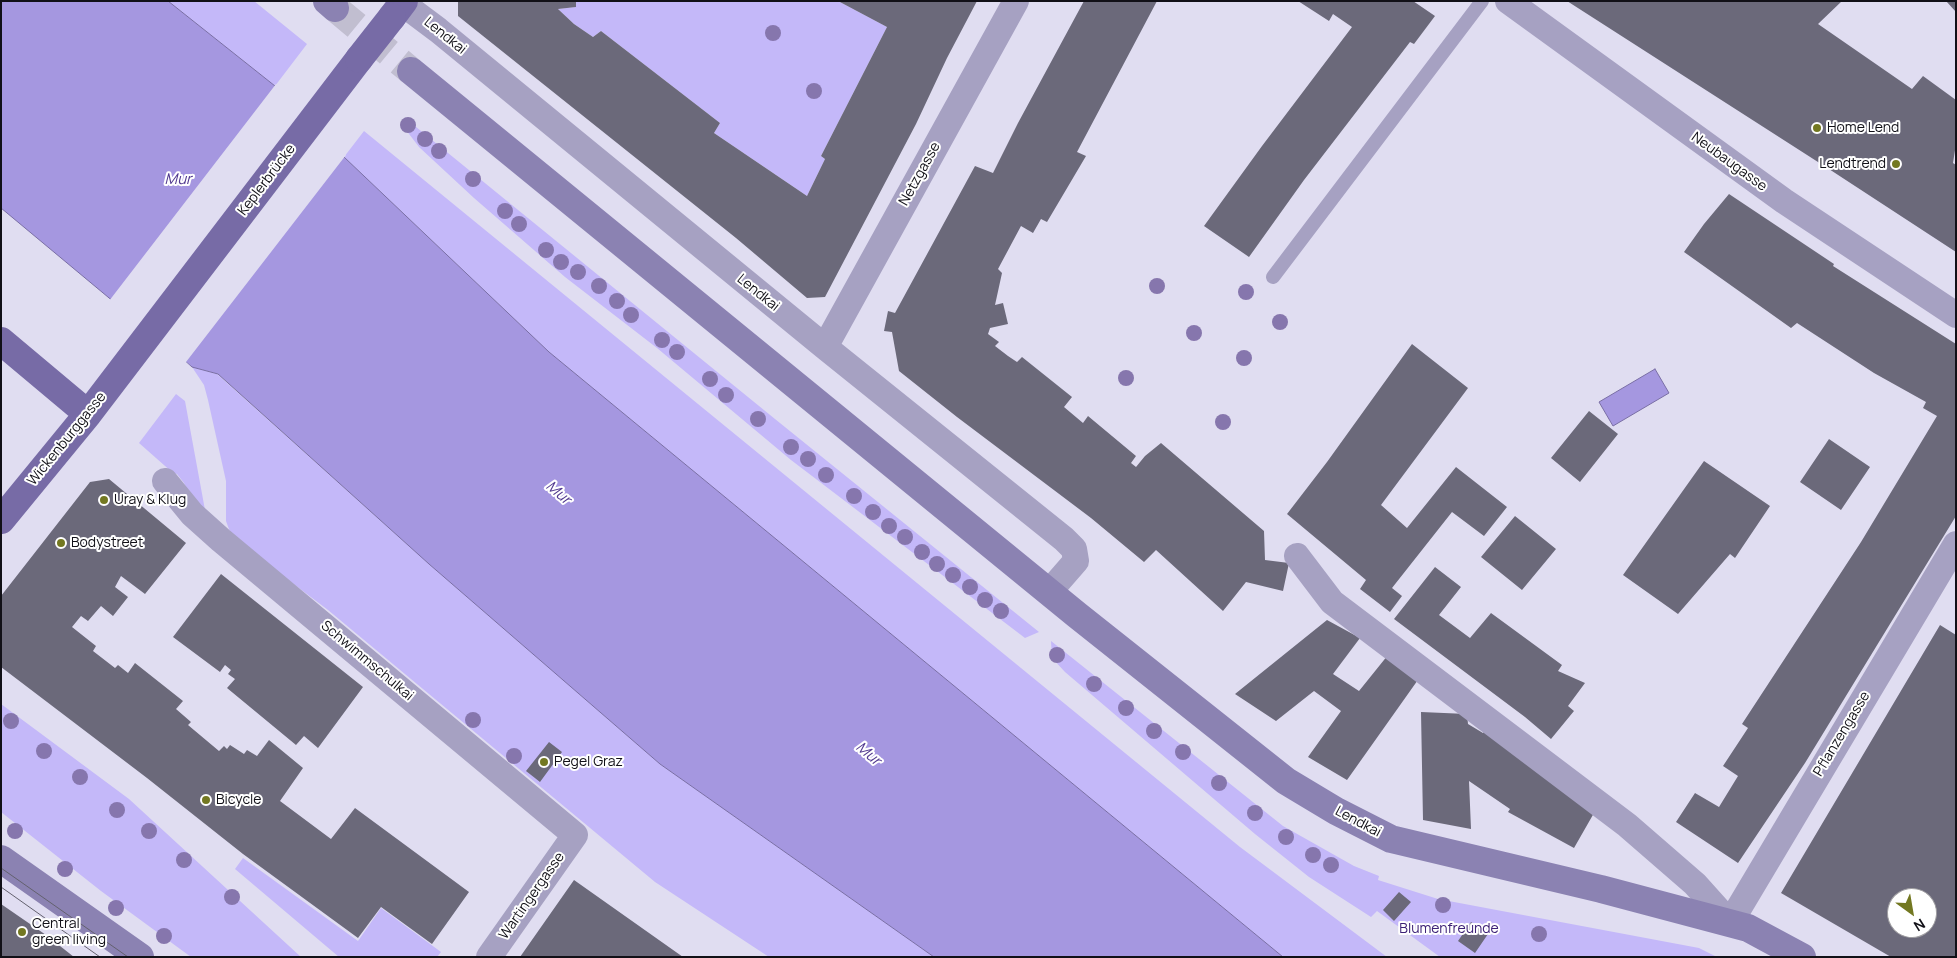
<!DOCTYPE html>
<html>
<head>
<meta charset="utf-8">
<style>
  body { margin:0 }
  #map { position:relative; width:1957px; height:958px; overflow:hidden; background:#e0ddf1; font-family:Manrope,sans-serif }
  canvas { display:block }
  .frame { position:absolute; inset:0; border:2px solid #111017; pointer-events:none }
  .north { position:absolute; left:1887px; top:888px; width:50px; height:50px; box-sizing:border-box; background:#fff; border:1px solid #a09fa2; border-radius:50%; rotate:148deg; font-size:14px; font-weight:700; line-height:20px; text-align:center; color:#111017 }
  .north::after { content:''; display:block; margin:auto; width:18px; height:22px; background:#737821; clip-path:polygon(50% 0,100% 100%,50% 72%,0 100%) }
</style>
</head>
<body>
<div id="map">
<canvas width="1957" height="958"></canvas>
<div class="frame"></div>
<div class="north">N</div>
</div>
<script>
const ctx = document.querySelector('canvas').getContext('2d');
ctx.lineJoin = 'round';
function fill(path, color) { ctx.fillStyle = color; ctx.fill(path, 'evenodd'); }
const toPath = rows => new Path2D(rows.map(r => 'M' + r).join(''));
function trace(path, color, width, dash) { ctx.strokeStyle = color; ctx.lineWidth = width; ctx.lineCap = dash ? 'butt' : 'round'; ctx.setLineDash(dash || []); ctx.stroke(path); }
function label(font, color, halo, rows, align = 'center') {
  ctx.font = font + ' Manrope,sans-serif'; ctx.lineWidth = 4; ctx.setLineDash([]); ctx.textBaseline = 'middle'; ctx.strokeStyle = halo; ctx.fillStyle = color; for (const [text, x, y, turn = 0] of rows) {
    ctx.save(); ctx.translate(x, y); ctx.rotate((+turn || 0) * Math.PI / 180); ctx.textAlign = isNaN(turn) ? turn : align; if (halo) ctx.strokeText(text, 0, 0); ctx.fillText(text, 0, 0); ctx.restore();
  }
}
fill(toPath([
  [168,1,254,1,307,44,275,86],
  [576,1,838,1,887,27,821,156,825,159,807,196,714,133,720,123,601,31,593,37,574,24,558,9,576,7],
  [405,118,775,419,1039,632,1025,638,791,460,657,348,565,277,474,198,419,147,406,130],
  [364,131,1240,847,1387,957,1283,957,549,352,344,157],
  [192,367,217,374,429,564,660,764,934,957,769,957,655,882,328,610,238,542,230,532,226,521,226,481,208,400,204,385],
  [176,394,185,401,205,510,194,504,184,483,177,474,173,473,139,443],
  [1051,641,1283,826,1354,866,1379,876,1378,880,1438,899,1699,948,1717,957,1440,957,1377,911,1371,917,1309,877,1255,834,1065,672,1052,658],
  [1,704,129,799,301,957,191,957,101,891,1,812],
  [243,858,358,941,381,908,441,952,437,957,339,957,235,869]
]), '#c4b8f9');
const water = toPath([
  [1,1,168,1,275,86,344,157,549,352,1283,957,934,957,660,764,429,564,218,374,192,367,1,208,1,1],
  [1655,369,1669,393,1613,426,1599,402,1655,369]
]);
fill(water, '#a597e0');
trace(water, '#796ea4', 1);
fill(toPath([
  [276,84,346,155,186,362,194,370,190,368,109,301]
]), '#e0ddf1');
fill(toPath([
  [458,1,576,1,576,7,558,9,574,24,593,37,601,31,720,123,714,133,807,196,825,159,821,156,887,27,838,1,977,1,947,58,916,124,825,297,807,298,736,238,458,16],
  [1084,1,1157,1,1077,152,1086,156,1047,222,1041,219,1033,233,1021,226,998,269,1002,273,995,305,1003,303,1008,324,990,328,988,334,999,342,995,346,1008,356,1017,362,1022,357,1072,397,1064,407,1083,423,1088,416,1136,456,1131,463,1136,467,1145,456,1161,443,1264,531,1265,560,1289,563,1283,591,1246,582,1223,611,1156,550,1144,562,1091,518,957,417,899,371,892,332,884,331,888,311,895,313,975,166,993,173,1018,123],
  [1298,1,1413,1,1435,16,1414,44,1410,42,1304,180,1249,257,1204,226,1262,146,1352,27,1333,14,1329,21],
  [1567,1,1842,1,1818,24,1912,89,1923,76,1956,100,1956,144,1953,163,1956,165,1956,252,1832,171],
  [1946,1,1956,1,1956,12],
  [1729,194,1834,264,1833,266,1956,344,1956,516,1805,763,1738,863,1676,822,1695,793,1719,807,1738,776,1723,766,1748,728,1742,724,1861,542,1937,416,1923,408,1926,402,1874,373,1797,323,1791,328,1684,252,1704,224],
  [1412,344,1468,388,1381,505,1407,528,1456,467,1507,507,1484,536,1452,512,1392,588,1402,596,1390,612,1360,589,1366,580,1287,514,1327,462],
  [1589,411,1618,434,1580,482,1551,458],
  [1829,439,1870,467,1841,510,1800,482],
  [1704,461,1770,506,1735,558,1730,554,1678,614,1623,575],
  [109,479,186,543,145,594,121,576,115,587,128,597,113,616,101,606,88,621,81,616,72,627,96,646,93,651,115,668,118,665,128,673,135,663,183,701,176,709,191,722,188,725,219,751,224,746,227,749,230,745,244,754,247,750,257,756,269,740,303,768,280,801,331,839,355,808,469,892,432,944,381,907,358,938,243,854,147,778,1,667,1,596,90,482],
  [1515,516,1556,549,1522,590,1481,557],
  [1435,567,1461,587,1439,615,1470,638,1491,613,1562,665,1558,671,1585,683,1568,706,1574,711,1551,739,1525,717,1394,619],
  [221,574,363,687,318,748,304,736,296,745,227,688,235,679,228,674,231,670,225,665,220,672,173,637],
  [1327,620,1360,638,1333,674,1359,691,1388,655,1420,677,1347,780,1308,757,1341,711,1314,691,1276,721,1235,694],
  [1940,625,1956,635,1956,957,1891,957,1781,893],
  [1897,898,1927,898,1927,928,1897,928],
  [1421,712,1467,714,1468,724,1483,733,1486,729,1594,813,1574,848,1508,812,1510,809,1469,781,1471,829,1423,820],
  [549,742,562,752,540,782,526,771],
  [574,880,683,957,520,957],
  [1399,892,1411,902,1394,921,1383,910],
  [1,904,46,935,74,957,1,957],
  [1471,922,1488,934,1475,953,1458,941]
]), '#6b697a');
trace(toPath([
  [335,8,411,71]
]), '#c1bed0', 28, [28, 14]);
trace(toPath([
  [1273,277,1482,1]
]), '#a6a1c2', 14);
trace(toPath([
  [1508,1,1784,201,1956,315],
  [402,3,438,30,825,347,1064,539,1074,549,1076,561,1049,592],
  [825,347,1016,1],
  [165,481,192,514,221,540,575,835,489,957],
  [1297,556,1332,602,1627,825,1695,884,1730,923,1956,544]
]), '#a6a1c2', 26);
trace(toPath([
  [327,1,335,8],
  [411,71,1077,615,1286,781,1336,811,1391,839,1601,889,1748,928,1802,957],
  [1,859,140,957]
]), '#8b82b2', 28);
trace(toPath([
  [392,17,404,1],
  [1,341,88,414],
  [1,520,88,414,359,59]
]), '#776ba6', 28);
trace(toPath([
  [1,868,128,957],
  [1,887,100,957]
]), '#63616e', 1);
trace(toPath([
  [359,59,392,17]
]), '#776ba6', 28);
ctx.fillStyle = '#8676ad';
for (const [x, y] of [
  [773,33],
  [814,91],
  [408,125],
  [425,139],
  [439,151],
  [473,179],
  [505,211],
  [519,224],
  [546,250],
  [561,262],
  [578,272],
  [599,286],
  [1157,286],
  [1246,292],
  [617,301],
  [631,315],
  [1280,322],
  [1194,333],
  [662,340],
  [677,352],
  [1244,358],
  [1126,378],
  [710,379],
  [726,395],
  [758,419],
  [1223,422],
  [791,447],
  [808,459],
  [826,475],
  [854,496],
  [873,512],
  [889,526],
  [905,537],
  [922,552],
  [937,564],
  [953,575],
  [970,587],
  [985,600],
  [1001,611],
  [1057,655],
  [1094,684],
  [1126,708],
  [473,720],
  [11,721],
  [1154,731],
  [44,751],
  [1183,752],
  [514,756],
  [80,777],
  [1219,783],
  [117,810],
  [1255,813],
  [15,831],
  [149,831],
  [1286,837],
  [1313,855],
  [184,860],
  [1331,865],
  [65,869],
  [232,897],
  [1443,905],
  [116,908],
  [1539,934],
  [164,936]
]) { ctx.beginPath(); ctx.arc(x, y, 8, 0, 2 * Math.PI); ctx.fill(); }
for (const [x, y, r, color] of [
  [1817,128,5,"#737821"],
  [1896,164,5,"#737821"],
  [104,500,5,"#737821"],
  [61,543,5,"#737821"],
  [544,762,5,"#737821"],
  [206,800,5,"#737821"],
  [22,932,5,"#737821"]
]) { const dot = new Path2D(); dot.arc(x, y, r, 0, 2 * Math.PI); ctx.fillStyle = color; ctx.fill(dot); trace(dot, '#fff', 2); }
label('14px', '#111017', '#fff', [
  ["Lendkai",445,36,39],
  ["Neubaugasse",1729,162,36],
  ["Netzgasse",920,174,-61],
  ["Keplerbrücke",267,180,-53],
  ["Lendkai",758,293,39],
  ["Wickenburggasse",67,439,-51],
  ["Schwimmschulkai",367,661,40],
  ["Pflanzengasse",1842,734,-59],
  ["Lendkai",1358,822,28],
  ["Wartingergasse",532,896,-55]
]);
label('14px', '#111017', '#fff', [
  ["Home Lend",1827,128],
  ["Lendtrend",1886,164,"right"],
  ["Uray & Klug",114,500],
  ["Bodystreet",71,543],
  ["Pegel Graz",554,762],
  ["Bicycle",216,800],
  ["Central",32,924],
  ["green living",32,940]
], 'left');
label('14px', '#3d2176', '#fff', [
  ["Blumenfreunde",1449,929]
]);
label('italic 15px', '#51398f', '#fff', [
  ["Mur",178,180],
  ["Mur",558,493,40],
  ["Mur",868,754,40]
]);
</script>
</body>
</html>
